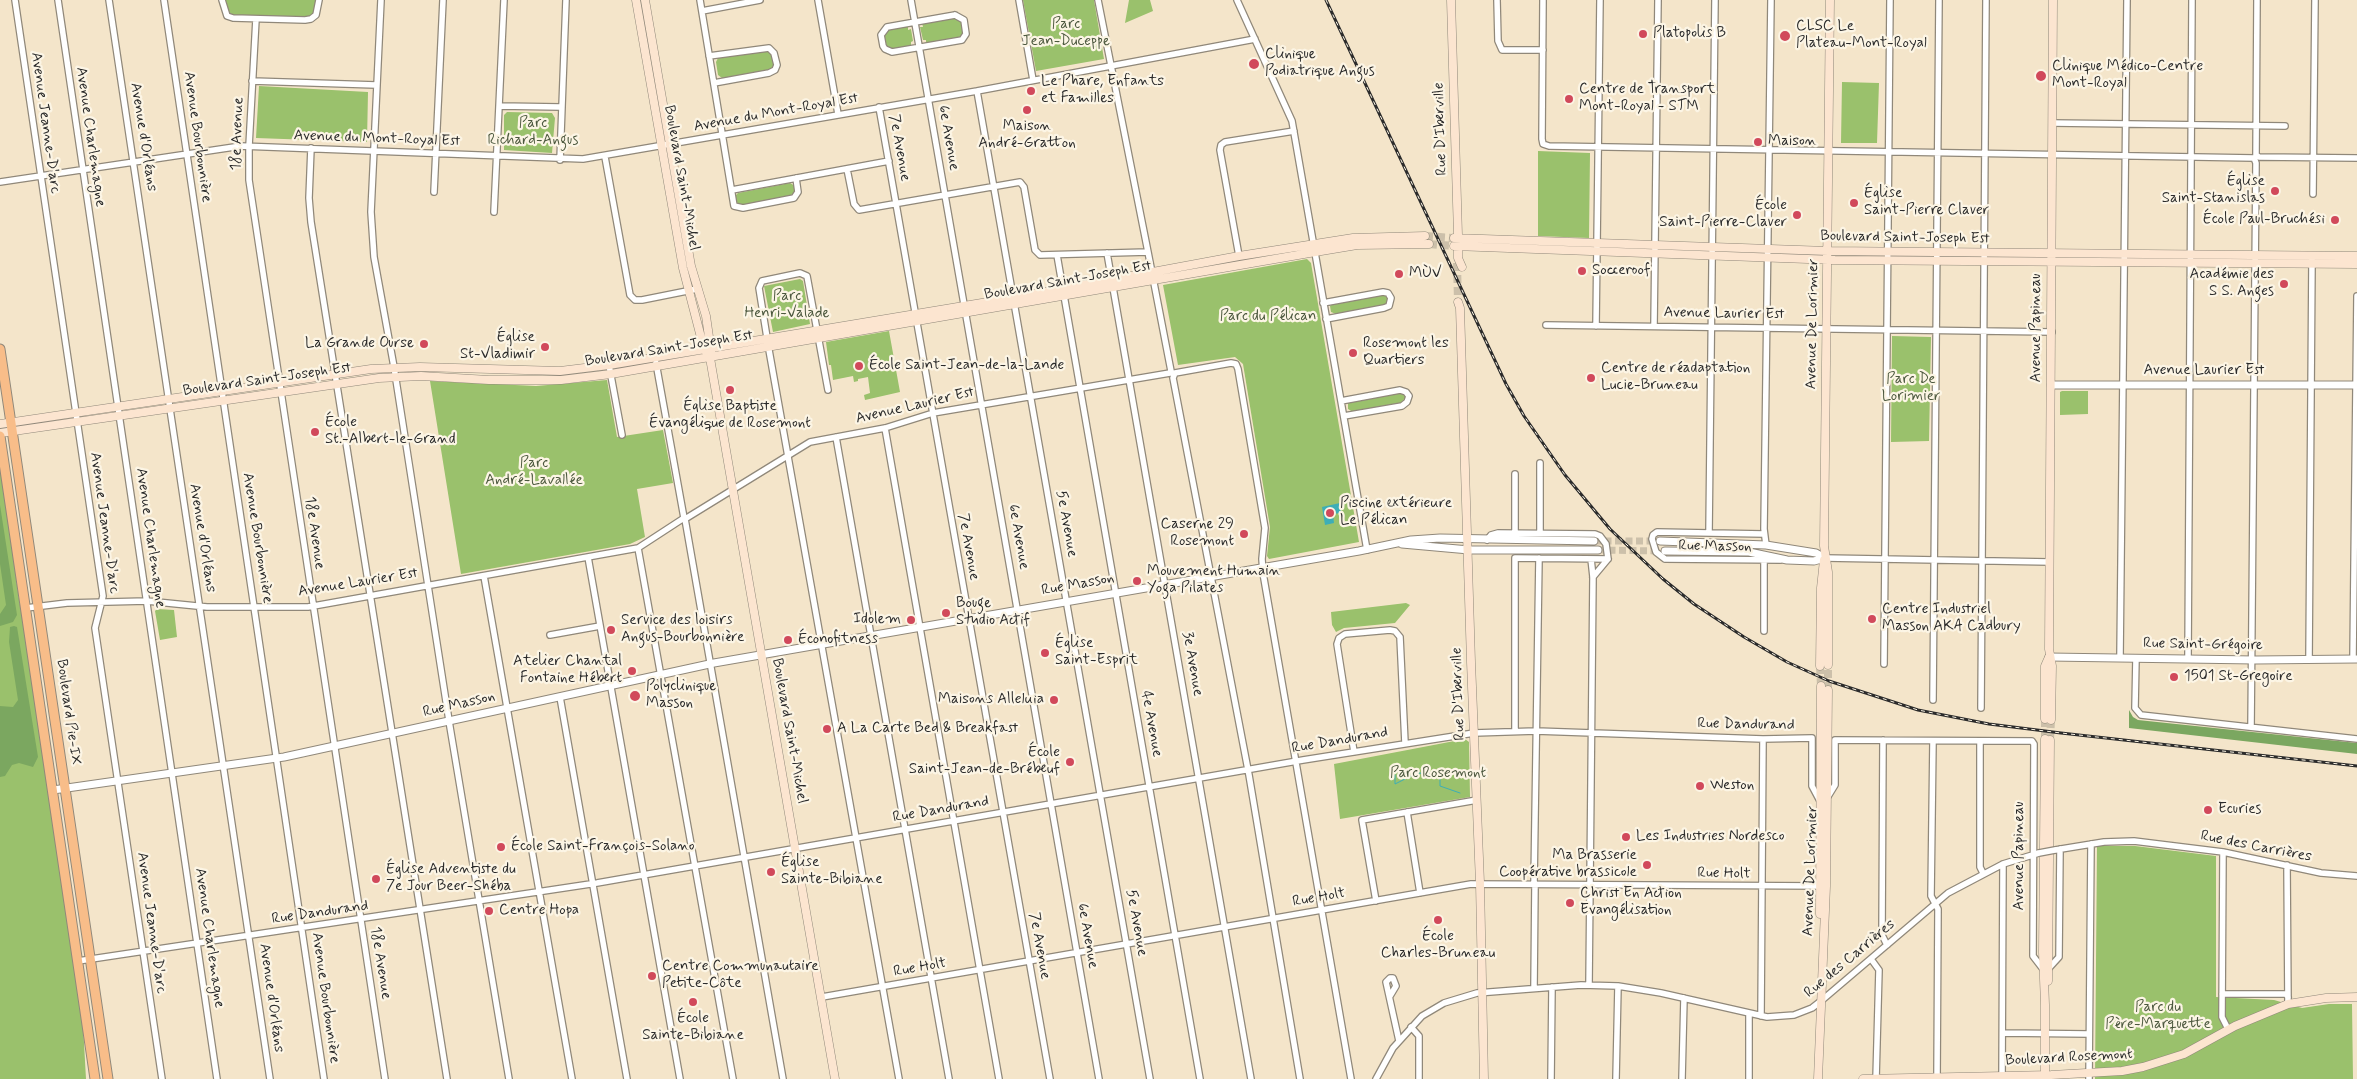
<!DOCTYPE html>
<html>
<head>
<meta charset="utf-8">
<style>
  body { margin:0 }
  canvas { display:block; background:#f4e5ca }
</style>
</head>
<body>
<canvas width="2357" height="1079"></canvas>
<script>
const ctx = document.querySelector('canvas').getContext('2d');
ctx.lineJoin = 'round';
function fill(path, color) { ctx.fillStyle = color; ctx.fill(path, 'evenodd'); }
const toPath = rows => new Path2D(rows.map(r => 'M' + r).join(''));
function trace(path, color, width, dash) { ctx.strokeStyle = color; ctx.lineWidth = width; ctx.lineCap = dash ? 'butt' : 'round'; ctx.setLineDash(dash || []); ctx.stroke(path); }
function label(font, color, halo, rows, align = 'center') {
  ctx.font = font + ' Mynerve,sans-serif'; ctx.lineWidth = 4.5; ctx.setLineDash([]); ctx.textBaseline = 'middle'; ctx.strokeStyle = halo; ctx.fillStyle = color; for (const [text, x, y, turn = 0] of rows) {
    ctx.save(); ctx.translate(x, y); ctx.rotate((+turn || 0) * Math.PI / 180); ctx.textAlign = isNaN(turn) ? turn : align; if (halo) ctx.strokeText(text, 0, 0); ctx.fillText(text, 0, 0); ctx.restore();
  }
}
fill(toPath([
  [222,0,319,0,318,9,311,19,227,16],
  [1023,0,1094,0,1104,59,1036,71],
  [1129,0,1150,0,1153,11,1125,23],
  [956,17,961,21,963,34,960,37,926,43,926,40,923,40,920,27,923,27,922,23],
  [908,26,908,30,911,29,913,41,911,42,911,46,893,49,887,47,884,35,888,29],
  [767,50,772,54,774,65,770,70,722,78,718,75,716,62,718,58],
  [1842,82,1879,83,1877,143,1841,143],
  [259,86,368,92,367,142,256,138],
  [507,112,552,113,555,118,552,153,504,150,504,115],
  [1538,151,1590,153,1589,238,1538,236],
  [790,183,795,186,795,192,790,196,746,206,739,205,736,201,735,196,738,193],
  [1307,259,1311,263,1359,542,1269,559,1267,556,1270,527,1243,364,1235,357,1178,365,1163,285],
  [800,279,803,281,810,324,773,332,764,286],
  [1384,295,1389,299,1388,304,1384,306,1336,314,1331,312,1330,306,1334,303],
  [889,331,900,392,865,400,864,395,870,393,868,377,858,379,858,381,854,382,853,376,833,380,831,365,829,365,826,342],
  [1892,336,1931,337,1929,441,1891,442],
  [607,380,617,437,663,430,673,483,637,489,645,537,630,544,461,574,430,381,536,386],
  [2062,391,2088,391,2088,414,2060,415,2060,392],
  [1400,392,1406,397,1401,403,1353,412,1348,409,1348,402],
  [0,462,18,592,74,955,83,1025,86,1079,0,1079],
  [1406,603,1410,605,1395,623,1344,628,1336,632,1332,625,1331,612],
  [157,609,174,610,177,637,160,640,155,611],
  [1465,739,1469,742,1470,797,1340,819,1334,764],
  [2097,846,2135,846,2216,856,2216,997,2274,1000,2302,1008,2329,1004,2352,1004,2353,1079,2095,1079]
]), '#9ac16c');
fill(toPath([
  [0,505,17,615,13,622,0,626,0,614,6,605,0,564],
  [14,626,17,627,38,757,33,767,19,763,12,765,5,776,0,777,0,706,13,707,18,700,9,642,10,627],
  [2129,710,2133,717,2138,720,2357,743,2357,754,2129,728]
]), '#7ba760');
fill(toPath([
  [1340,503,1341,513,1333,514,1334,523,1325,525,1322,507]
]), '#3daeb7');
trace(toPath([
  [1395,775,1395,784,1417,773,1437,774,1440,776,1440,786,1460,793]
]), '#3daeb7', 1);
trace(toPath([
  [1594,541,1657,541],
  [1598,550,1665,551]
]), '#ccc0aa', 7, [7, 3.5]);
trace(toPath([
  [1425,236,1454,238],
  [1429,244,1454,246],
  [1457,263,1458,302],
  [1820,666,1821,686],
  [1828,690,1828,665],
  [2045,739,2045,719],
  [2050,740,2051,720]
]), '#ccc0aa', 8, [8, 4]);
const minor = toPath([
  [15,0,103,596,95,628,162,1079],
  [58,0,217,1079],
  [109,0,270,1079],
  [164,0,324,1079],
  [222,0,227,16,233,18,305,20,311,19,316,15,319,0],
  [381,0,371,212,374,257,394,367,450,727,509,1079],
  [700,0,734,206,743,208,794,198,798,192,796,178],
  [818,0,838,114],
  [911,0,1099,1079],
  [1019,0,1033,80],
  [1098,0,1148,252],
  [1237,0,1292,121,1367,550],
  [1497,0,1498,41,1502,50,1543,50],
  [1543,0,1542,139,1543,144,1549,146,2254,158,2256,163,2251,727],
  [2257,0,2256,155,2259,157,2357,158],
  [702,11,760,0],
  [955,15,964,20,966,34,962,40,892,52,885,49,883,46,881,35,887,27,955,15],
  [256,19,249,146,249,180,385,1079],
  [709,56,769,48,774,53,777,65,775,70,769,73,714,83],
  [252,81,376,85],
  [977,91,1150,1079],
  [499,106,560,107],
  [879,107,1050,1079],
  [2052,123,2285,126],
  [311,148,309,198,311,222,447,1079],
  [605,157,630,295,635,300,642,300,697,289],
  [560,160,566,0],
  [0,182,241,146,583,159,977,91,1255,39],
  [732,190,889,161],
  [434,192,443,0],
  [2313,194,2315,0],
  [494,212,504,0],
  [1107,253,1251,1079],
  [1057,255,1200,1079],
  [1239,256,1220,150,1221,145,1225,142,1294,131],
  [1323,303,1383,292,1388,293,1391,298,1389,306,1384,308,1326,319],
  [1546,325,2052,332],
  [1596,326,1600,0],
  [1654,326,1658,0],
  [609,365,622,435],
  [828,390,807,276,800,273,762,281,759,288,769,350,899,1079],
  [1341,401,1400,390,1406,392,1409,396,1407,402,1402,406,1344,416],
  [885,428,999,1079],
  [836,437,949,1079],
  [1515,474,1515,533],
  [1540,533,1540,463],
  [1709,533,1715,0],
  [1764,534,1657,532,1653,535,1652,539,1656,552,1665,559,1780,560],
  [1487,540,1491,535,1498,533,1595,534,1600,536,1606,544,1608,559],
  [1766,545,1764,529,1771,0],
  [638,548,733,1079],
  [588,557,680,1079],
  [1764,558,1764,631],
  [1825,558,2050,562],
  [484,576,572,1079],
  [1593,577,1608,559],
  [26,608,67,603,147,601,207,607,308,607,638,548,684,518,656,363],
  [550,635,600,626],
  [2120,658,2127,0],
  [2136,658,2135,708,2141,715,2357,739],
  [2188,659,2192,0],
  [2309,659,2312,260],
  [2353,659,2357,296],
  [1884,664,1890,0],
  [560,697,627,1079],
  [1933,700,1939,0],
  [1981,708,1986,0],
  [1515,731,1515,558,1608,559],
  [1883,740,1882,935,1887,945],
  [1933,741,1931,896,1938,909,1937,1079],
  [1980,741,1980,867,1983,873],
  [1354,752,1337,644,1339,638,1345,634,1390,630,1395,631,1400,637,1405,743],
  [1827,798,1835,785,1835,740,2032,741,2034,744,2033,956,2043,969],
  [1407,812,1420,893],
  [2055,850,2104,842,2134,841,2223,852,2321,873,2357,876],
  [2223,852,2222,1017,2228,1029],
  [2287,865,2288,1004],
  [1534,884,1539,558],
  [1376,901,1362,820,1477,800],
  [1871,959,1879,970,1876,1079],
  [78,961,597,883,1303,760,1474,733,1536,731,1763,739,1812,738,1812,786,1820,801],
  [2049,968,2059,957,2060,849],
  [1589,985,1593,577,1591,559],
  [1534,988,1535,884],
  [2222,994,2286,994,2288,997],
  [1390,996,1396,986,1393,978,1390,978,1386,982,1399,1041],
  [822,997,1471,884,1824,886],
  [1761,1016,1763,739],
  [1411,1027,1419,1036,1419,1079],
  [2003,1033,2089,1034],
  [783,1079,685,519,810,442,885,428,933,413,1170,373,1171,371,1148,252,1040,255,1035,250,1024,187,1020,182,859,210,854,204,847,169],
  [1300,1079,1249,775,1173,378,1175,373,1231,363,1236,364,1238,369,1265,528,1262,559,1263,573,1351,1079],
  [1376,1079,1393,1048,1422,1016,1444,1003,1477,993,1581,985,1618,986,1661,993,1767,1017,1794,1015,1812,1008,1821,1001,1948,893,2003,864,2039,853],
  [1551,1079,1552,987],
  [1616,1079,1618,986],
  [1682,1079,1684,998],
  [1749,1079,1749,1013],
  [2002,1079,2003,864],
  [2089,1079,2091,844]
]);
const tertiary = toPath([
  [2051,385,2357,385],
  [1660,541,1766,545,1816,553,1825,558],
  [1402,544,1469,550,1598,550],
  [1665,551,1749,552,1787,560,1814,561,1825,558],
  [2049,657,2255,660,2357,659],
  [53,790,284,757,714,663,1359,551,1411,540,1440,538,1594,541]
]);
const secondary = toPath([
  [636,0,683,268,704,349,710,358,835,1079],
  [645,0,691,266,706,316,711,351],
  [1451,0,1458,235,1458,258,1462,267],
  [1454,238,1828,251,2357,256],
  [1454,246,1835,260,2357,264],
  [1458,302,1460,308,1471,662,1480,883,1484,1079],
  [0,424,371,369,420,367,560,371,609,365,1018,297,1239,256,1353,238,1425,236],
  [0,433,379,378,421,376,489,380,561,380,611,374,1321,251,1357,245,1429,244],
  [1828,665,1828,572,1824,546,1830,0],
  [1820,666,1821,588,1824,560],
  [2045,719,2045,666,2049,657],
  [2051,720,2052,666,2049,649,2053,0],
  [2045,739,2043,952,2045,1005,2045,1079],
  [1820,914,1821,686],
  [2048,981,2050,740],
  [1818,1079,1826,886,1828,690],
  [1863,1079,2051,1075,2122,1071,2143,1067,2184,1054,2235,1026,2288,1004,2326,998,2357,997]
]);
const primary = toPath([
  [0,349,108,1079],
  [0,436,95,1079]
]);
trace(minor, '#90887a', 8);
trace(tertiary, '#90887a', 9);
trace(secondary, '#90887a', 9);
trace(primary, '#90887a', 11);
trace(minor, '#fff', 5.5);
trace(tertiary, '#fff', 7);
trace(secondary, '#fce5d0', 8);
trace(primary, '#f8bd89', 9);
const rail = toPath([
  [1326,0,1506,384,1524,416,1565,475,1610,529,1663,579,1694,604,1744,637,1787,662,1829,681,1918,710,1989,724,2061,733,2357,766]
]);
trace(rail, '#2b2b2b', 3);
trace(rail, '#fcf5e5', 1, [4]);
const minorBridge = toPath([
  [2039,853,2055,850]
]);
trace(minorBridge, '#90887a', 8, []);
trace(minorBridge, '#fff', 5.5);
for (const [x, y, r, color] of [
  [1643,34,5,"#d1495b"],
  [1785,36,6,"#d1495b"],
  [1254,64,6,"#d1495b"],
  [2041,76,6,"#d1495b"],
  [1031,91,5,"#d1495b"],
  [1569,99,5,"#d1495b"],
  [1027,110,5,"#d1495b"],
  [1758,142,5,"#d1495b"],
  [2275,191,5,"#d1495b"],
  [1854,203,5,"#d1495b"],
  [1797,215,5,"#d1495b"],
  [2335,220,5,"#d1495b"],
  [1582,271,5,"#d1495b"],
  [1399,274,5,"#d1495b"],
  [2284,284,5,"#d1495b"],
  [424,344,5,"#d1495b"],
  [545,347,5,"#d1495b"],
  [1353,353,5,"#d1495b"],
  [859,366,5,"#d1495b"],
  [1591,378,5,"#d1495b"],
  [730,390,5,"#d1495b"],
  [315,432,5,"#d1495b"],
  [1330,513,5,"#d1495b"],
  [1244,534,5,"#d1495b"],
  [1137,581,5,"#d1495b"],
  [946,613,5,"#d1495b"],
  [1872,619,5,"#d1495b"],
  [911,620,5,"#d1495b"],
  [611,630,5,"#d1495b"],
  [788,640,5,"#d1495b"],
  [1045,653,5,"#d1495b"],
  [632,671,5,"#d1495b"],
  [2174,677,5,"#d1495b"],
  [635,696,6,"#d1495b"],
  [1054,700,5,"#d1495b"],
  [827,729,5,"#d1495b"],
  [1070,762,5,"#d1495b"],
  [1700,786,5,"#d1495b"],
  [2208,810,5,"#d1495b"],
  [1626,837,5,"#d1495b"],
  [501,847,5,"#d1495b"],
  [1647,865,5,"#d1495b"],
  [771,872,5,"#d1495b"],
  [376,879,5,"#d1495b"],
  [1570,903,5,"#d1495b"],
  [489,911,5,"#d1495b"],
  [1438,920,5,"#d1495b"],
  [652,976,5,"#d1495b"],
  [693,1002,5,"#d1495b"]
]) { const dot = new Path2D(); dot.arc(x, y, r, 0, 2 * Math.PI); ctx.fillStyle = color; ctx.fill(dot); trace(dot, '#fcf5e5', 2); }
label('15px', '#4c583e', '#fcf5e5', [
  ["Parc",1066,25],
  ["Jean-Duceppe",1066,42],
  ["Parc",533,124],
  ["Richard-Angus",533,141],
  ["Parc",787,297],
  ["Henri-Valade",787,314],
  ["Parc du Pélican",1268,317],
  ["Parc De",1911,380],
  ["Lorimier",1911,397],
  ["Parc",534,464],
  ["André-Lavallée",534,481],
  ["Parc Rosemont",1438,774],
  ["Parc du",2158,1008],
  ["Père-Marquette",2158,1025]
]);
label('15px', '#2b2b2b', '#fcf5e5', [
  ["CLSC Le",1796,27],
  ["Plateau-Mont-Royal",1796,44],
  ["Platopolis B",1653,34],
  ["Clinique",1265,55],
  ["Podiatrique Angus",1265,72],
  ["Clinique Médico-Centre",2052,67],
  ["Mont-Royal",2052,84],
  ["Le Phare, Enfants",1041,82],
  ["et Familles",1041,99],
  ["Centre de Transport",1579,90],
  ["Mont-Royal - STM",1579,107],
  ["Maison",1027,127,"center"],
  ["André-Gratton",1027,144,"center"],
  ["Maison",1768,142],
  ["Église",2265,182,"right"],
  ["Saint-Stanislas",2265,199,"right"],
  ["Église",1864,194],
  ["Saint-Pierre Claver",1864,211],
  ["École",1787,206,"right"],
  ["Saint-Pierre-Claver",1787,223,"right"],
  ["École Paul-Bruchési",2325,220,"right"],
  ["Socceroof",1592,271],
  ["MÙV",1409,274],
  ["Académie des",2274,275,"right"],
  ["S S. Anges",2274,292,"right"],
  ["Église",535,338,"right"],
  ["St-Vladimir",535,355,"right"],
  ["La Grande Ourse",414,344,"right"],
  ["Rosemont les",1363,344],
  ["Quartiers",1363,361],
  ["École Saint-Jean-de-la-Lande",869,366],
  ["Centre de réadaptation",1601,369],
  ["Lucie-Bruneau",1601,386],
  ["Église Baptiste",730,407,"center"],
  ["Évangélique de Rosemont",730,424,"center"],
  ["École",325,423],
  ["St.-Albert-le-Grand",325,440],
  ["Piscine extérieure",1340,504],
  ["Le Pélican",1340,521],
  ["Caserne 29",1234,525,"right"],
  ["Rosemont",1234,542,"right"],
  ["Mouvement Humain",1147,572],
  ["Yoga Pilates",1147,589],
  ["Bouge",956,604],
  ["Studio Actif",956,621],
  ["Centre Industriel",1882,610],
  ["Masson AKA Cadbury",1882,627],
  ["Idolem",901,620,"right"],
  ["Service des loisirs",621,621],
  ["Angus-Bourbonnière",621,638],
  ["Éconofitness",798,640],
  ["Église",1055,644],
  ["Saint-Esprit",1055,661],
  ["Atelier Chantal",622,662,"right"],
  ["Fontaine Hébert",622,679,"right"],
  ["1501 St-Gregoire",2184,677],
  ["Polyclinique",646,687],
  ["Masson",646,704],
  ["Maisons Alleluia",1044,700,"right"],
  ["A La Carte Bed & Breakfast",837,729],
  ["École",1060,753,"right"],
  ["Saint-Jean-de-Brébeuf",1060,770,"right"],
  ["Weston",1710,786],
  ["Ecuries",2218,810],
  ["Les Industries Nordesco",1636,837],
  ["École Saint-François-Solano",511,847],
  ["Ma Brasserie",1637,856,"right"],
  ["Coopérative brassicole",1637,873,"right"],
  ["Église",781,863],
  ["Sainte-Bibiane",781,880],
  ["Église Adventiste du",386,870],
  ["7e Jour Beer-Shéba",386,887],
  ["Christ En Action",1580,894],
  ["Evangélisation",1580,911],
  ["Centre Hopa",499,911],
  ["École",1438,937,"center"],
  ["Charles-Bruneau",1438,954,"center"],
  ["Centre Communautaire",662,967],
  ["Petite-Côte",662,984],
  ["École",693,1019,"center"],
  ["Sainte-Bibiane",693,1036,"center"]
], 'left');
label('15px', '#2b2b2b', '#fcf5e5', [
  ["Avenue du Mont-Royal Est",776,113,-10],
  ["Avenue Jeanne-D'arc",45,123,82],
  ["Rue D'Iberville",1441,129,-92],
  ["18e Avenue",238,134,-88],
  ["Avenue Charlemagne",90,137,82],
  ["Avenue d'Orléans",143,137,81],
  ["Avenue Bourbonnière",197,137,82],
  ["6e Avenue",948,138,80],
  ["Avenue du Mont-Royal Est",377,139,2],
  ["7e Avenue",899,148,80],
  ["Boulevard Saint-Michel",681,178,80],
  ["Boulevard Saint-Joseph Est",1905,238,1],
  ["Boulevard Saint-Joseph Est",1068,281,-10],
  ["Avenue Laurier Est",1724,314,1],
  ["Avenue De Lorimier",1813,324,-89],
  ["Avenue Papineau",2037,328,-90],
  ["Boulevard Saint-Joseph Est",669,349,-9],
  ["Avenue Laurier Est",2204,371],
  ["Boulevard Saint-Joseph Est",267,380,-8],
  ["Avenue Laurier Est",915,406,-13],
  ["Avenue Jeanne-D'arc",104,523,82],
  ["5e Avenue",1066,524,80],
  ["18e Avenue",314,533,82],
  ["6e Avenue",1018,537,80],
  ["Avenue Charlemagne",150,538,82],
  ["Avenue d'Orléans",202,538,81],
  ["Avenue Bourbonnière",257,538,81],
  ["7e Avenue",968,547,80],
  ["Rue Masson",1715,547,1],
  ["Avenue Laurier Est",358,583,-9],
  ["Rue Masson",1078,585,-10],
  ["Rue Saint-Grégoire",2203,645,1],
  ["3e Avenue",1192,664,80],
  ["Rue D'Iberville",1459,694,-92],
  ["Rue Masson",459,705,-13],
  ["Boulevard Pie-IX",68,712,82],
  ["4e Avenue",1151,724,80],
  ["Rue Dandurand",1746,725,1],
  ["Boulevard Saint-Michel",789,731,80],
  ["Rue Dandurand",1340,741,-10],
  ["Rue Dandurand",941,810,-10],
  ["Rue des Carrières",2256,847,11],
  ["Avenue Papineau",2020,856,-90],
  ["Avenue De Lorimier",1811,871,-88],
  ["Rue Holt",1724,874,1],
  ["Rue Holt",1319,898,-10],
  ["Rue Dandurand",320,913,-8],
  ["Avenue Jeanne-D'arc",151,923,82],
  ["5e Avenue",1136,923,80],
  ["6e Avenue",1087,936,80],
  ["Avenue Charlemagne",209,938,82],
  ["7e Avenue",1039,946,80],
  ["Rue des Carrières",1850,959,-40],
  ["18e Avenue",380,963,81],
  ["Rue Holt",920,968,-10],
  ["Avenue d'Orléans",271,998,82],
  ["Avenue Bourbonnière",325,998,82],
  ["Boulevard Rosemont",2069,1058,-3]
]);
</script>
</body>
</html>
